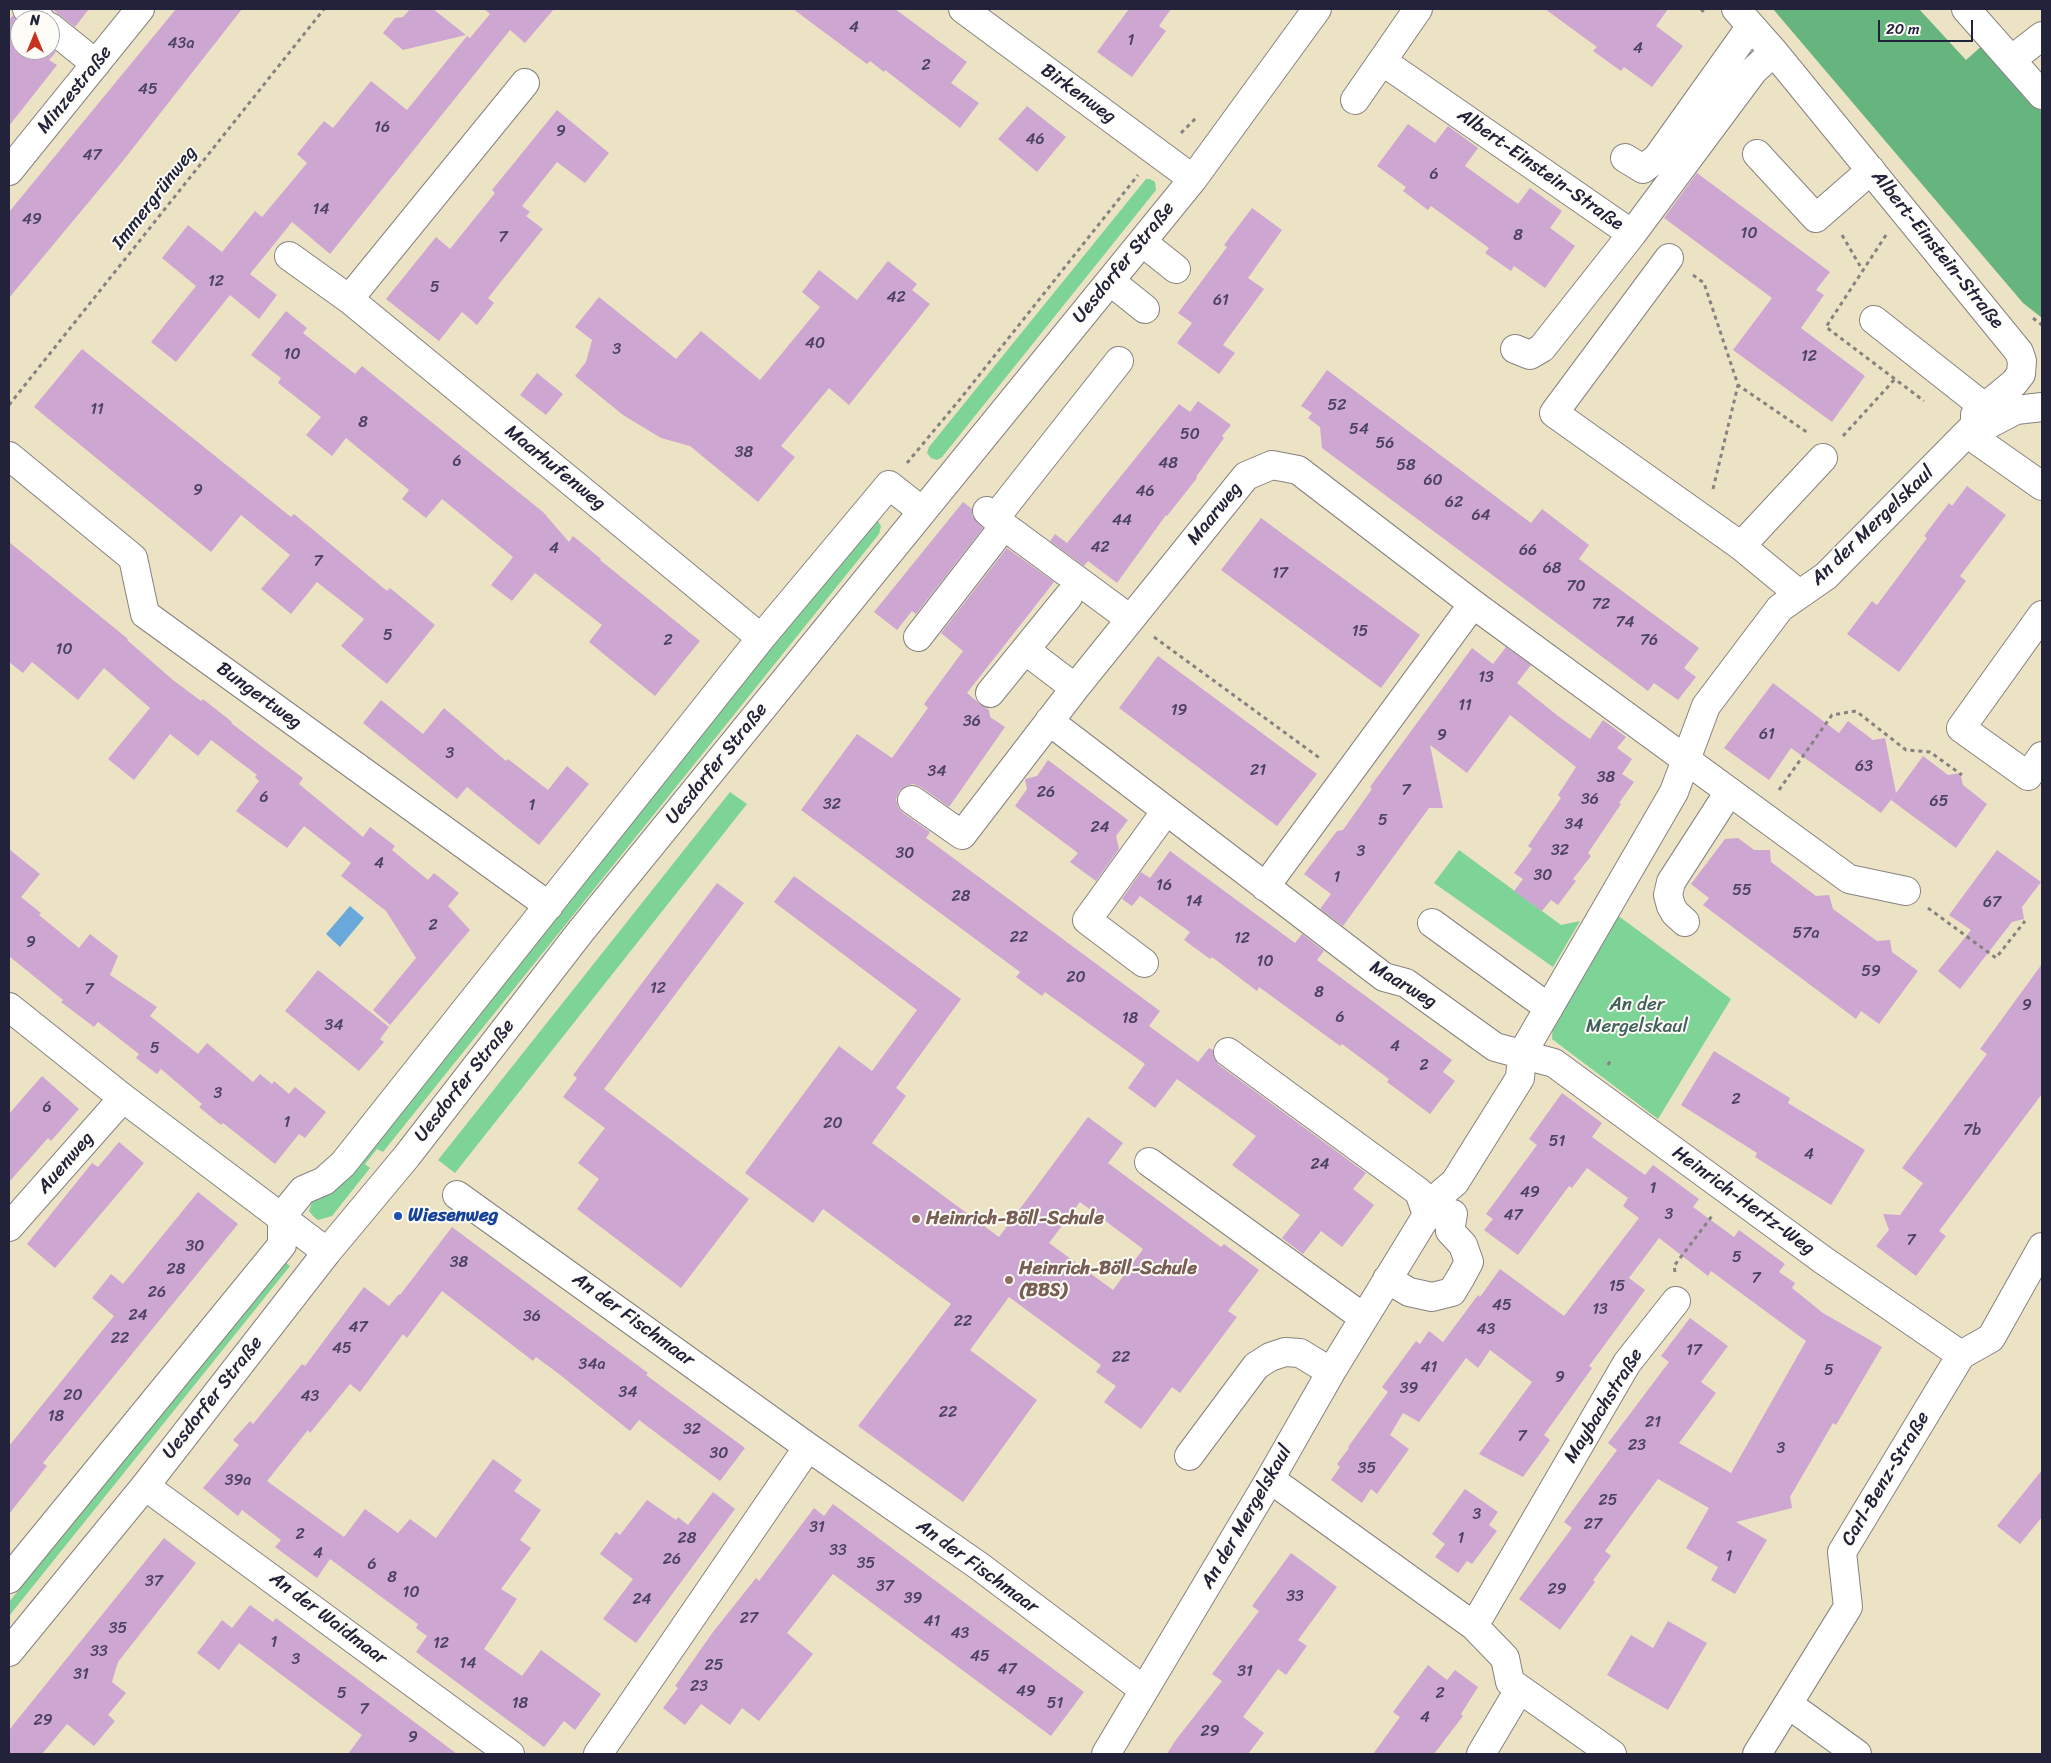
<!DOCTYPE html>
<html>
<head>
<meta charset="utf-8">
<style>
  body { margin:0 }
  #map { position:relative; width:2051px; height:1763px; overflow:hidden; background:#ece3c4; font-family:Sriracha,sans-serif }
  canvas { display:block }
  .frame { position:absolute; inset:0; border:10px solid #22223b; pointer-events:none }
  .north { position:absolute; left:10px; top:10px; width:50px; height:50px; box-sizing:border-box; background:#fdfcf7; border:1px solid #a5a5ac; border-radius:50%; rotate:0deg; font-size:14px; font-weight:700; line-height:20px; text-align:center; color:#22223b }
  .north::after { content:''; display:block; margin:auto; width:18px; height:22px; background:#c8321e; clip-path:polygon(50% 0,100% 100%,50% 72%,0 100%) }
  .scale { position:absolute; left:1878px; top:20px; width:95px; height:22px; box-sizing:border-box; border:2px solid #22223b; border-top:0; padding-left:6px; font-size:15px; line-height:18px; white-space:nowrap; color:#22223b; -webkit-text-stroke:4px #fdfcf7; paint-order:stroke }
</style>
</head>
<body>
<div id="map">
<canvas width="2051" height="1763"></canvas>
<div class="frame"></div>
<div class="north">N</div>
<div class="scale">20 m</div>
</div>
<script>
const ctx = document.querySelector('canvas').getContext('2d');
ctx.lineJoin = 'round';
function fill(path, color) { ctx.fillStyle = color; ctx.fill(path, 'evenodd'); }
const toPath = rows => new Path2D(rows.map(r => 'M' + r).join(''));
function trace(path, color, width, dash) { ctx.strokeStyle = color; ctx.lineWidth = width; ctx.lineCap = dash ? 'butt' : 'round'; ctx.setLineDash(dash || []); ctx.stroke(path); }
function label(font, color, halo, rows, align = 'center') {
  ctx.font = font + ' Sriracha,sans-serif'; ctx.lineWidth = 4; ctx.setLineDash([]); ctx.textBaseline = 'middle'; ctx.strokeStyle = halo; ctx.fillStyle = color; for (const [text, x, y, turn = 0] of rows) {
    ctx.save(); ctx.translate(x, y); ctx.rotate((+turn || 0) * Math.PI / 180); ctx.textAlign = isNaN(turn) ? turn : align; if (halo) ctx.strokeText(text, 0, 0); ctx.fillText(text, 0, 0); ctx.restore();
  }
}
fill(toPath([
  [1146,179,1150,179,1155,182,1156,190,942,457,937,460,931,458,927,453,929,447],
  [874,520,878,521,881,526,879,534,383,1152,377,1149,365,1164,370,1168,332,1216,318,1220,313,1216,309,1211,313,1199,868,522],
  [730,792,747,804,455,1173,438,1160],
  [1459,850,1561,925,1580,921,1553,967,1434,883],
  [1613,912,1731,999,1658,1119,1552,1039,1553,1013],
  [285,1262,290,1266,9,1616,9,1602]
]), '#7ed396');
fill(toPath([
  [1773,9,1919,9,1966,60,1984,44,2042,112,2042,318,2023,303]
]), '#66b57f');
fill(toPath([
  [350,906,364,918,340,947,326,934]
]), '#68a8db');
fill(toPath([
  [52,9,89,9,75,27],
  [176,9,242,9,122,162,9,298,9,212],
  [410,9,433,9,466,35,403,50,383,33,395,18,403,17],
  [484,9,554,9,525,43,510,30,330,254,292,222,250,274,277,295,259,319,230,295,176,362,151,342,196,286,162,258,188,225,222,252,255,211,262,217,307,163,297,154,324,121,333,128,371,81,407,110,467,36,470,38,490,14],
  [793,9,895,9,967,62,951,83,979,103,960,128,885,70,884,72,870,61,867,64],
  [1129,9,1171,9,1159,26,1166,31,1132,77,1097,52],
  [1545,9,1668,9,1656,26,1683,46,1652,87,1624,67,1621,71,1593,51,1597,47],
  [13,15,20,23,20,50,50,50,50,47,56,52,49,60,57,65,9,126,9,20],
  [1027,106,1066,137,1037,172,998,139],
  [557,110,609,153,585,183,557,162,522,206,530,212,526,216,543,229,488,298,494,303,477,325,462,312,439,341,386,299,436,237,450,249,495,193,492,190],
  [1408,124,1435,143,1448,126,1478,148,1465,166,1518,204,1530,188,1562,211,1550,228,1575,246,1545,288,1514,266,1511,271,1485,253,1489,248,1431,206,1428,210,1403,191,1406,187,1377,166],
  [1697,173,1830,272,1816,290,1824,295,1801,328,1865,376,1832,422,1733,350,1772,298,1664,218],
  [1252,208,1282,230,1248,278,1264,289,1223,345,1235,353,1219,374,1177,343,1192,323,1178,313,1227,247,1224,245],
  [888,261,917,284,912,290,930,304,849,405,829,388,781,446,795,457,758,502,690,446,661,438,623,415,575,376,586,362,592,340,575,327,599,297,676,359,701,331,760,380,820,307,802,292,819,270,857,300],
  [286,311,307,328,303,333,355,374,362,366,543,512,569,542,573,536,601,559,600,560,700,641,655,696,589,642,602,625,535,573,512,601,491,585,513,557,442,499,426,518,402,499,409,490,346,438,332,456,306,435,321,417,278,383,281,378,251,355],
  [82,349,291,517,294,514,387,591,390,588,435,625,387,684,341,646,364,619,317,582,291,614,261,589,290,555,241,515,211,552,34,407],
  [1327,370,1531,523,1542,509,1589,545,1579,559,1699,648,1684,668,1696,677,1678,700,1654,683,1648,691,1322,448,1320,427,1308,418,1312,413,1301,406],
  [537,373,563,394,546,415,520,395],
  [1198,401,1231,425,1222,436,1224,438,1196,477,1197,478,1167,516,1166,515,1117,583,1088,561,1084,566,1050,541,1055,534,1067,543,1179,404,1190,412],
  [1967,486,2006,515,1960,576,1966,581,1899,672,1847,634,1872,601,1877,605,1927,538,1924,536,1949,503,1952,506],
  [963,502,972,509,972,516,983,528,916,614,912,611,897,630,874,612],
  [1261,518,1420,635,1381,688,1221,570],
  [9,542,128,639,127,640,173,680,201,701,203,699,232,722,231,723,303,778,299,784,363,837,370,827,395,846,392,850,428,880,434,873,459,893,448,906,470,930,390,1025,373,1010,416,958,386,911,341,876,351,863,304,826,287,848,236,811,259,781,255,777,257,775,211,740,198,756,170,734,134,780,108,759,150,708,104,668,78,700,32,662,23,673,9,662],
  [1007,548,1054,582,967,693,981,705,989,710,990,717,1005,727,949,807,921,787,913,784,905,786,899,791,896,799,898,807,903,813,930,832,926,838,937,846,1160,1011,1149,1026,1198,1062,1209,1048,1213,1050,1214,1058,1219,1065,1366,1173,1353,1189,1374,1205,1342,1247,1321,1231,1303,1254,1282,1238,1300,1215,1232,1165,1256,1136,1177,1079,1155,1108,1128,1088,1145,1064,1045,992,1042,996,1016,977,1020,972,801,810,857,734,892,758,928,708,924,704,963,651,941,633],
  [1506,647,1531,665,1517,683,1558,716,1590,739,1603,720,1626,737,1617,748,1632,759,1622,774,1634,782,1619,803,1621,804,1588,853,1591,856,1573,879,1576,881,1558,905,1551,900,1542,911,1514,891,1523,879,1514,873,1532,849,1528,846,1561,798,1558,795,1576,767,1510,715,1467,773,1430,745,1443,808,1429,808,1343,926,1320,909,1331,894,1304,874,1337,831,1343,830,1350,820,1372,789,1370,787,1472,648,1493,664],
  [1158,656,1317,774,1277,826,1119,708],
  [1773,683,1839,733,1848,721,1873,740,1885,738,1896,793,1881,813,1791,748,1769,780,1724,748],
  [381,700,423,734,444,708,506,761,508,759,548,790,567,766,589,784,539,845,467,787,457,799,363,723],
  [1923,756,1948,775,1960,773,1963,785,1987,804,1956,848,1891,800],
  [1048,760,1128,820,1116,836,1119,849,1096,881,1070,862,1078,853,1015,806,1027,789,1025,779,1037,776],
  [1738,838,1754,850,1770,850,1771,862,1816,896,1829,895,1833,909,1877,941,1890,940,1892,952,1918,971,1879,1024,1861,1011,1856,1019,1703,905,1709,898,1691,884,1725,839],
  [9,849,40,874,21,897,41,913,39,915,79,948,90,934,118,956,110,975,157,1007,150,1016,198,1054,207,1043,253,1082,260,1074,272,1084,274,1081,289,1094,295,1087,326,1112,305,1138,299,1134,275,1164,223,1123,221,1125,199,1107,202,1104,161,1069,157,1074,136,1058,139,1054,98,1022,94,1027,61,1002,63,1000,9,956],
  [1997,850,2041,882,2022,907,2024,919,2012,922,1960,989,1938,971,1971,930,1949,915],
  [1170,851,1295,943,1302,934,1324,951,1317,960,1452,1060,1443,1072,1455,1081,1430,1114,1387,1082,1389,1079,1342,1044,1340,1046,1259,987,1257,991,1212,957,1210,959,1184,940,1190,932,1140,896,1132,906,1122,899,1141,872,1150,878],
  [794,876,961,999,896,1088,906,1096,872,1143,999,1237,1088,1117,1123,1143,1108,1163,1221,1247,1224,1244,1259,1270,1228,1311,1237,1317,1180,1393,1172,1387,1141,1429,1104,1402,1116,1386,1096,1372,1101,1365,1009,1297,970,1350,1037,1400,963,1502,858,1426,951,1304,823,1209,813,1223,745,1173,839,1046,872,1071,917,1010,774,902],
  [1080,1202,1143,1249,1113,1290,1049,1243],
  [717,883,744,903,604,1089,749,1199,681,1288,577,1209,599,1179,578,1163,605,1128,563,1097,577,1078,573,1075],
  [2042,964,2042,1094,1939,1231,1946,1236,1916,1276,1876,1246,1889,1230,1883,1214,1900,1215,1923,1183,1902,1168,1987,1054,1980,1049],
  [318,970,389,1027,380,1039,384,1042,359,1071,285,1011],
  [1714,1051,1790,1098,1788,1103,1865,1150,1831,1205,1755,1157,1757,1153,1681,1105],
  [42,1076,79,1109,51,1141,48,1138,9,1182,9,1114],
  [1562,1093,1602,1123,1592,1137,1645,1175,1653,1165,1699,1199,1693,1207,1734,1237,1739,1230,1785,1264,1779,1272,1795,1283,1792,1288,1823,1313,1882,1347,1836,1425,1833,1423,1790,1497,1792,1508,1736,1522,1767,1540,1735,1594,1711,1580,1718,1567,1686,1548,1709,1508,1658,1479,1605,1551,1611,1556,1593,1580,1595,1582,1560,1630,1519,1599,1572,1528,1564,1522,1617,1450,1608,1443,1669,1362,1661,1356,1690,1318,1728,1346,1701,1382,1716,1393,1679,1443,1731,1473,1806,1341,1711,1271,1708,1276,1659,1238,1629,1278,1645,1290,1589,1366,1592,1368,1544,1435,1550,1440,1523,1477,1479,1454,1532,1382,1490,1350,1478,1368,1466,1358,1419,1422,1403,1413,1390,1435,1409,1449,1377,1494,1371,1489,1362,1503,1331,1480,1340,1467,1337,1464,1349,1448,1348,1447,1388,1392,1382,1387,1416,1341,1420,1344,1429,1331,1443,1342,1478,1295,1480,1297,1500,1269,1564,1316,1639,1218,1623,1206,1628,1198,1587,1168,1572,1188,1569,1186,1518,1255,1484,1230,1493,1219,1486,1214,1537,1145,1529,1139],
  [119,1142,144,1163,55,1268,27,1244,92,1163,98,1167],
  [198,1192,238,1224,43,1463,47,1466,9,1514,9,1446,114,1316,92,1298,111,1274,123,1284],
  [452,1227,648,1373,646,1375,745,1448,720,1481,639,1420,630,1431,559,1374,536,1357,533,1361,442,1291,407,1338,403,1334,360,1392,350,1384,310,1433,308,1430,267,1481,344,1537,365,1509,398,1533,410,1519,436,1538,493,1459,522,1480,514,1491,541,1510,520,1540,531,1548,501,1589,517,1599,484,1649,522,1676,541,1650,601,1694,575,1730,564,1721,544,1747,416,1652,427,1636,416,1628,418,1624,330,1559,317,1578,275,1547,281,1540,242,1510,238,1516,203,1488,239,1445,233,1440,250,1421,253,1424,302,1364,305,1366,364,1287,389,1306,399,1294,400,1295],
  [2042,1470,2042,1517,2020,1544,1997,1526],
  [1465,1489,1498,1512,1489,1525,1497,1531,1472,1564,1467,1561,1458,1573,1435,1557,1445,1544,1432,1534],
  [713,1492,735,1509,636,1643,603,1619,633,1579,600,1554,616,1532,620,1535,647,1500,676,1520,678,1517,688,1525],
  [833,1504,1084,1692,1051,1736,833,1574,787,1633,813,1654,759,1721,742,1708,730,1725,701,1704,685,1725,663,1708,678,1688,675,1686,713,1632,756,1578,759,1581,814,1508,824,1516],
  [164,1538,196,1563,118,1662,112,1682,126,1693,108,1715,115,1721,94,1746,67,1724,42,1754,9,1754,9,1730],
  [1291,1553,1337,1587,1298,1640,1307,1646,1286,1675,1278,1669,1243,1717,1264,1733,1248,1754,1167,1754,1175,1741,1222,1681,1212,1674,1259,1611,1252,1606],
  [250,1605,273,1622,276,1618,457,1754,348,1754,362,1735,239,1643,219,1670,197,1653,222,1620,232,1628],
  [1668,1621,1707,1643,1668,1710,1607,1675,1631,1635,1653,1648],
  [1428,1665,1447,1680,1455,1670,1478,1687,1461,1714,1463,1716,1434,1754,1373,1754,1400,1717,1393,1712]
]), '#cea6d2');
const minor = toPath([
  [27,9,41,20],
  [963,9,1193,179],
  [1736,9,1774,52,2019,352,2022,361,2021,374,2014,383,1975,415,1975,425],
  [1966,9,2042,95],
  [50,27,96,64],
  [2011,60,2042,36],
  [1382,61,1632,234,1754,70,1774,52],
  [525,83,349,299,761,638],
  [1355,100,1418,9],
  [1757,154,1816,218,1871,170],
  [1625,158,1643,169,1657,158,1751,26],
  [9,171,140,9],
  [1142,242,1176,269],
  [289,256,349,299],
  [1669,258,1554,413,1741,546,1799,594],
  [1110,281,1145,309],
  [1874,320,1983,406],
  [1515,349,1530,355,1542,348,1632,234],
  [1968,434,2042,486],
  [9,456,133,558,145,614,549,906],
  [987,511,1004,526,1130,619],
  [995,518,1119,361],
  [1741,546,1823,458],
  [2042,615,1961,728,2028,776,2042,756],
  [918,637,1004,526],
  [1025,650,1075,688],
  [990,693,1068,597],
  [1049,721,1384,977,1406,983,1495,1047,1554,1063,1823,1260,1961,1355],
  [912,800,962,835,1075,688,1246,476,1272,465,1298,470,1473,604,1849,879,1906,891],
  [1265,887,1473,604],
  [1685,922,1675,913,1671,906,1668,895,1671,882,1729,792],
  [1432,923,1549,1008],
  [1144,963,1087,920,1166,811],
  [9,1007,123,1098,327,1252],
  [1228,1052,1419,1192,1427,1215],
  [1149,1162,1364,1318],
  [1441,1194,1455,1182,1520,1078,1522,1054,1674,792,1706,706,1780,608,1826,576,1975,425,1989,424,2016,410,2042,407],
  [457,1195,808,1447,979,1566,1144,1690],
  [9,1227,123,1098],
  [1387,1279,1409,1292,1432,1297,1452,1292,1461,1277,1469,1262,1463,1245,1450,1231,1453,1214,1427,1215],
  [1189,1456,1256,1366,1270,1357,1285,1352,1300,1353,1331,1372],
  [1270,1479,1474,1626,1505,1658,1510,1682,1612,1754],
  [145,1486,510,1754],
  [9,1579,282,1245,282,1216,303,1190,324,1181,343,1164,761,638,889,485,922,511],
  [1474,1626,1627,1363,1676,1301],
  [9,1652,145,1486,327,1252,407,1156,581,931,1193,179,1317,9],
  [1788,1704,1857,1754],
  [598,1754,808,1447],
  [1106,1754,1270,1479,1331,1372,1427,1215],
  [1481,1754,1519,1690],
  [1757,1754,1848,1607,1842,1552,1961,1355,1991,1338,2042,1247]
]);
trace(minor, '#878280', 30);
trace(toPath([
  [1701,9,1706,15],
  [1181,133,1198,116],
  [1842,235,1863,271],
  [1886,235,1826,327,1924,401],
  [1693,275,1704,283,1738,385,1808,433],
  [2033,318,2042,325],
  [9,405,324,9],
  [1843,436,1895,379],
  [907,463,961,398,1138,175],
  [1713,489,1738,385],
  [1154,637,1321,759],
  [1779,790,1832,715,1856,711,1906,750,1930,752,1962,775],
  [1928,908,1996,958,2025,921],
  [1608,1065,1612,1058],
  [1675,1272,1674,1266,1712,1216]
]), '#878280', 3, [4, 4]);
trace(minor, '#fff', 28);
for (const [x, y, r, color] of [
  [398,1216,5,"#1a4fb4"],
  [916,1219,5,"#8d6e63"],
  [1009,1280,5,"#8d6e63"]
]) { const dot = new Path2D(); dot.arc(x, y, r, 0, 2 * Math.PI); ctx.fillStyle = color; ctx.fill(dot); trace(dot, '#fdfcf7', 2); }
label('16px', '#4d4361', null, [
  ["4",854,28],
  ["1",1131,41],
  ["43a",181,44],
  ["4",1638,49],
  ["2",926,66],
  ["45",148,90],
  ["16",382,128],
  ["9",561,132],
  ["46",1035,140],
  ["47",92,156],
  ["6",1434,175],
  ["14",321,210],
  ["49",32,220],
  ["10",1749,234],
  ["8",1518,236],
  ["7",503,238],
  ["12",216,282],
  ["5",435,288],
  ["42",896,298],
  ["61",1221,301],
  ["40",815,344],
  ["3",617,350],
  ["10",292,355],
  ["12",1809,357],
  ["52",1337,406],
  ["11",97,410],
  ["8",363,423],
  ["54",1359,430],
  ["50",1190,435],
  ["56",1385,444],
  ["38",744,453],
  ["6",457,462],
  ["48",1168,464],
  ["58",1406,466],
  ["60",1433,481],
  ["9",198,491],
  ["46",1145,492],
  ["62",1454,503],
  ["64",1481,516],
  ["44",1122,521],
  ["42",1100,548],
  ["4",554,549],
  ["66",1528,551],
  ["7",318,562],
  ["68",1552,569],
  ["17",1280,574],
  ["70",1576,587],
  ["72",1601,605],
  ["74",1625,623],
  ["15",1360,632],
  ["5",388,636],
  ["2",668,641],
  ["76",1649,641],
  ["10",64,650],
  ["13",1486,678],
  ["11",1465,706],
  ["19",1179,711],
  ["36",972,722],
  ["61",1767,735],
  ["9",1442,736],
  ["3",450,754],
  ["63",1864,767],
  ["21",1258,771],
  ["34",937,772],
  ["38",1606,778],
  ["7",1406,791],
  ["26",1046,793],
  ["6",264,798],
  ["36",1590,800],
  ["65",1939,802],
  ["32",832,805],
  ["1",532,806],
  ["5",1383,821],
  ["34",1574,825],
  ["24",1100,828],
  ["32",1560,851],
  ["3",1361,852],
  ["30",905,854],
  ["4",379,864],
  ["30",1543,876],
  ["1",1337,878],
  ["16",1164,886],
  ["55",1742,891],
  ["28",961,897],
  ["14",1194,902],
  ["67",1992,903],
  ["2",433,926],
  ["57a",1806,934],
  ["22",1019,938],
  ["12",1242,939],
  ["9",31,943],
  ["10",1265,962],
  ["59",1871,972],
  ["20",1076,978],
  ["12",658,989],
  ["7",89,990],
  ["8",1319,993],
  ["9",2027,1006],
  ["6",1340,1018],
  ["18",1130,1019],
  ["34",334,1026],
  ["4",1395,1047],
  ["5",155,1049],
  ["2",1424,1066],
  ["3",218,1094],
  ["2",1736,1100],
  ["6",47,1108],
  ["1",287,1123],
  ["20",833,1124],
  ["7b",1972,1131],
  ["51",1557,1142],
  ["4",1809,1155],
  ["24",1320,1165],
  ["1",1653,1189],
  ["49",1530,1193],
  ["3",1669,1215],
  ["47",1513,1216],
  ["7",1911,1241],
  ["30",195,1247],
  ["5",1737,1258],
  ["38",459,1263],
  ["28",176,1270],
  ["7",1756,1279],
  ["15",1617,1287],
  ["26",157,1293],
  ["45",1502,1306],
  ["13",1600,1310],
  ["24",138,1316],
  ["36",532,1317],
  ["22",963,1322],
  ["47",358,1328],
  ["43",1486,1330],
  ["22",120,1339],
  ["45",342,1349],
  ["17",1694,1351],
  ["22",1121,1358],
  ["34a",592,1365],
  ["41",1429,1368],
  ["5",1829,1371],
  ["9",1560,1378],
  ["39",1409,1389],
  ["34",628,1393],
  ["20",73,1396],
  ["43",310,1397],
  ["22",948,1413],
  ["18",56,1417],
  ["21",1653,1423],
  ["32",692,1430],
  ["7",1522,1437],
  ["23",1637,1446],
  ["3",1781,1449],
  ["30",719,1454],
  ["35",1367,1469],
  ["39a",238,1481],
  ["25",1608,1501],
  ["3",1477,1515],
  ["27",1593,1525],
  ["31",817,1528],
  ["2",300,1535],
  ["28",687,1539],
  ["1",1461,1539],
  ["33",838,1551],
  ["4",318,1554],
  ["1",1729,1557],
  ["26",672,1560],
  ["35",866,1564],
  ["6",372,1565],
  ["8",392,1578],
  ["37",154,1582],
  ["37",885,1587],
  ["29",1557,1590],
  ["10",411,1593],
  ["33",1295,1597],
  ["39",913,1599],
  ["24",642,1600],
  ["27",749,1619],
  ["41",932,1622],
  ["35",118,1629],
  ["43",960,1634],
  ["1",274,1643],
  ["12",441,1644],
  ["33",99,1652],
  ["45",980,1657],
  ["3",296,1660],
  ["14",468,1664],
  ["25",714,1666],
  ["47",1007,1670],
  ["31",1245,1672],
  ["31",81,1675],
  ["23",699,1687],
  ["49",1026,1692],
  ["5",342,1694],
  ["2",1440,1694],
  ["18",520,1704],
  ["51",1055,1704],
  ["7",364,1710],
  ["4",1425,1718],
  ["29",43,1721],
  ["29",1210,1732],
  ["9",413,1738]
]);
label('19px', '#22223b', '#fdfcf7', [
  ["Minzestraße",75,90,-51],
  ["Birkenweg",1078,94,36],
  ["Albert-Einstein-Straße",1540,170,35],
  ["Immergrünweg",155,198,-52],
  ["Albert-Einstein-Straße",1937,250,51],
  ["Uesdorfer Straße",1124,263,-51],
  ["Maarhufenweg",555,468,39],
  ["Maarweg",1215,514,-51],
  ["An der Mergelskaul",1873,526,-44],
  ["Bungertweg",259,696,36],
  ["Uesdorfer Straße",717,764,-51],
  ["Maarweg",1403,985,31],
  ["Uesdorfer Straße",465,1081,-52],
  ["Auenweg",66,1163,-49],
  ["Heinrich-Hertz-Weg",1743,1201,36],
  ["An der Fischmaar",633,1320,36],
  ["Uesdorfer Straße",213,1398,-52],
  ["Maybachstraße",1604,1406,-58],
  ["Carl-Benz-Straße",1886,1479,-59],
  ["An der Mergelskaul",1247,1517,-60],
  ["An der Fischmaar",977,1567,36],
  ["An der Waidmaar",328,1619,37]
]);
label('19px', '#42605b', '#fdfcf7', [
  ["An der",1637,1005],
  ["Mergelskaul",1637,1027]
]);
label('bold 19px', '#164399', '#fdfcf7', [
  ["Wiesenweg",408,1216]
], 'left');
label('bold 19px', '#785e54', '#fdfcf7', [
  ["Heinrich-Böll-Schule",926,1219],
  ["Heinrich-Böll-Schule",1019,1269],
  ["(BBS)",1019,1291]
], 'left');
</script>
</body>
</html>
